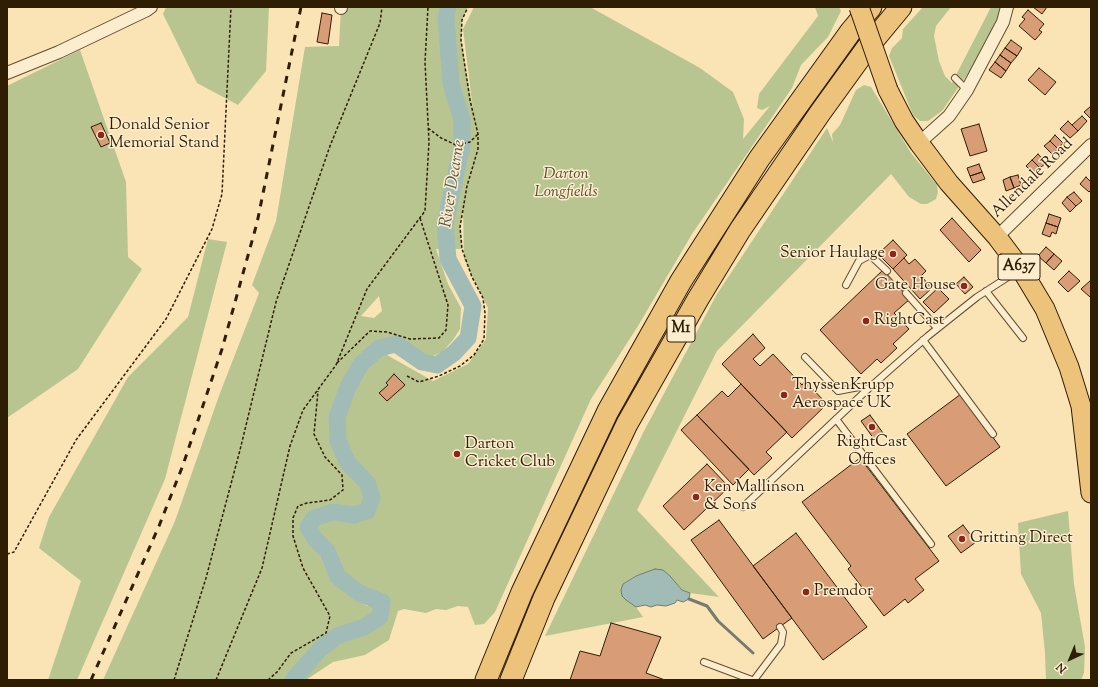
<!DOCTYPE html>
<html>
<head>
<meta charset="utf-8">
<style>
  body { margin:0 }
  #map { position:relative; width:1098px; height:687px; overflow:hidden; background:#fae3b4; font-family:"Sorts Mill Goudy",serif }
  canvas { display:block }
  .frame { position:absolute; inset:0; border:8px solid #2f1d04; pointer-events:none }
  .north { position:absolute; left:1050px; top:639px; width:40px; height:40px; -webkit-text-stroke:3px #fcedce; paint-order:stroke; rotate:224deg; font-size:11px; font-weight:700; line-height:16px; text-align:center; color:#2f1d04 }
  .north::after { content:''; display:block; margin:auto; width:14px; height:18px; background:#2f1d04; clip-path:polygon(50% 0,100% 100%,50% 72%,0 100%) }
</style>
</head>
<body>
<div id="map">
<canvas width="1098" height="687"></canvas>
<div class="frame"></div>
<div class="north">N</div>
</div>
<script>
const ctx = document.querySelector('canvas').getContext('2d');
ctx.lineJoin = 'round';
function fill(path, color) { ctx.fillStyle = color; ctx.fill(path, 'evenodd'); }
const toPath = rows => new Path2D(rows.map(r => 'M' + r).join(''));
function trace(path, color, width, dash) { ctx.strokeStyle = color; ctx.lineWidth = width; ctx.lineCap = dash ? 'butt' : 'round'; ctx.setLineDash(dash || []); ctx.stroke(path); }
function label(font, color, halo, rows, align = 'center') {
  ctx.font = font + ' "Sorts Mill Goudy",serif'; ctx.lineWidth = 3; ctx.setLineDash([]); ctx.textBaseline = 'middle'; ctx.strokeStyle = halo; ctx.fillStyle = color; for (const [text, x, y, turn = 0] of rows) {
    ctx.save(); ctx.translate(x, y); ctx.rotate((+turn || 0) * Math.PI / 180); ctx.textAlign = isNaN(turn) ? turn : align; if (halo) ctx.strokeText(text, 0, 0); ctx.fillText(text, 0, 0); ctx.restore();
  }
}
fill(toPath([
  [166,7,269,7,266,71,238,105,197,83,163,14],
  [341,7,468,7,462,20,461,40,473,110,463,29,474,7,590,7,700,68,733,92,744,119,743,139,770,106,762,110,757,108,759,94,818,16,815,7,839,7,841,11,828,37,801,65,792,88,692,234,638,326,591,399,495,612,484,624,475,625,468,607,458,606,446,610,436,609,426,613,404,609,398,611,389,640,365,655,333,662,306,680,103,680,175,521,220,393,259,293,252,285,276,221,305,47,339,46],
  [463,209,464,259,488,308,486,339,468,364,433,381,387,355,404,340,419,352,431,357,443,351,453,340,460,329,461,308,448,284,436,249,462,249,460,227],
  [379,296,382,311,374,318,361,316],
  [315,532,319,540,337,558,340,569,359,588,382,597,367,606,332,583,313,541],
  [923,7,951,7,936,26,934,36,939,61,945,76,952,83,991,7,1000,7,997,21,969,72,942,111,928,121,920,121,913,115,889,56,892,48,902,38,903,29],
  [80,50,126,182,128,257,142,269,78,369,7,418,7,86],
  [864,85,871,87,911,153,937,185,938,192,936,199,927,204,921,204,909,197,891,174,717,351,637,510,719,597,690,593,682,590,677,584,645,573,635,576,623,584,626,600,636,607,643,617,545,636,643,433,717,294,827,128,833,142,832,134,840,125,856,90],
  [208,239,227,242,165,479,77,680,48,680,81,581,39,548,49,517,128,377,188,317],
  [1068,511,1074,584,1085,647,1084,673,1081,680,1046,680,1045,653,1041,613,1021,574,1018,523]
]), '#b9c591');
const water = toPath([
  [655,569,663,570,670,576,682,590,690,593,689,599,683,602,677,600,675,603,666,606,657,605,651,607,645,605,636,607,626,600,622,596,621,590,623,584,636,576,655,569]
]);
fill(water, '#a1bcb6');
trace(water, '#737c6f', 1);
trace(toPath([
  [689,599,707,606,718,621,753,653]
]), '#737c6f', 3);
trace(toPath([
  [293,680,320,649,337,636,364,627,380,617,382,602,359,593,338,577,327,551,315,539,308,527,314,518,333,512,354,515,367,511,372,498,368,484,348,463,338,441,337,417,348,387,361,364,379,348,396,344,422,362,437,365,454,353,468,338,473,306,448,259,445,224,462,146,462,120,451,84,446,18,448,7]
]), '#a1bcb6', 17);
const building = toPath([
  [1033,7,1047,7,1042,14,1033,7],
  [1028,10,1044,24,1039,30,1042,32,1035,40,1019,26,1025,19,1022,17,1028,10],
  [322,13,332,15,328,44,317,42,322,13],
  [1011,40,1022,48,1017,56,1005,48,1011,40],
  [1005,48,1017,56,1011,63,1000,55,1005,48],
  [1000,55,1011,63,1006,71,995,62,1000,55],
  [995,62,1006,71,1001,78,989,70,995,62],
  [1039,68,1056,82,1045,95,1028,80,1039,68],
  [1091,106,1091,117,1090,118,1084,112,1091,106],
  [1082,116,1087,121,1078,131,1072,125,1082,116],
  [1068,121,1078,131,1070,138,1060,129,1068,121],
  [101,123,110,143,101,147,91,127,101,123],
  [979,124,987,151,970,156,961,129,979,124],
  [1055,135,1063,143,1058,149,1050,141,1055,135],
  [1050,141,1058,149,1052,154,1044,146,1050,141],
  [1038,154,1046,163,1040,168,1032,160,1038,154],
  [1032,160,1040,168,1034,174,1026,166,1032,160],
  [979,164,982,172,970,176,967,168,979,164],
  [982,172,985,179,973,183,970,176,982,172],
  [1018,175,1021,185,1014,188,1010,177,1018,175],
  [1010,177,1014,188,1006,191,1003,180,1010,177],
  [1086,177,1091,182,1091,190,1089,192,1080,184,1086,177],
  [1074,192,1082,201,1076,206,1067,197,1074,192],
  [1067,197,1076,206,1070,212,1062,203,1067,197],
  [1049,214,1061,218,1058,227,1046,223,1049,214],
  [952,218,981,250,969,262,940,230,952,218],
  [1046,223,1058,227,1056,234,1052,232,1050,237,1042,234,1046,223],
  [893,240,907,255,893,269,878,254,893,240],
  [1046,247,1054,254,1046,263,1038,256,1046,247],
  [1054,254,1062,261,1054,270,1046,263,1054,254],
  [904,258,909,264,915,259,926,271,921,276,932,288,920,299,893,269,904,258],
  [883,270,910,299,894,313,909,329,893,344,897,348,881,363,877,359,861,374,820,330,883,270],
  [1069,271,1080,281,1068,292,1058,282,1069,271],
  [964,277,973,287,965,294,956,284,964,277],
  [1091,280,1091,295,1090,297,1081,289,1091,280],
  [938,288,949,299,934,313,923,302,938,288],
  [753,334,765,348,753,359,760,366,773,354,802,385,805,381,827,404,792,438,722,364,753,334],
  [394,374,405,385,387,401,379,393,388,385,386,383,394,374],
  [741,384,787,432,766,452,772,458,754,475,697,415,722,391,728,397,741,384],
  [961,394,1000,447,946,486,907,434,961,394],
  [697,415,749,469,733,485,681,430,697,415],
  [870,415,883,433,874,439,861,421,870,415],
  [860,458,939,561,915,579,924,590,908,603,905,599,884,616,848,569,851,566,802,502,860,458],
  [707,464,729,487,684,530,663,506,707,464],
  [719,520,792,618,763,639,691,540,719,520],
  [963,525,976,542,961,553,948,536,963,525],
  [796,533,867,627,823,660,753,566,796,533],
  [611,623,661,637,646,673,665,680,570,680,580,651,600,656,611,623]
]);
fill(building, '#d89d76');
trace(building, '#2f1d04', 1);
const service = toPath([
  [955,78,967,90],
  [846,285,859,261,870,255,887,271],
  [986,291,1023,338],
  [906,293,937,328],
  [923,340,993,434],
  [805,357,838,391,859,387,868,389],
  [836,419,931,544],
  [743,507,868,389,928,336,977,297,1019,270],
  [704,662,752,680],
  [754,680,781,644,783,632,780,627]
]);
const minor = toPath([
  [341,8,341,7],
  [7,73,59,52,147,10,151,7],
  [919,143,949,116,967,90,1003,22,1007,7],
  [997,237,1091,145]
]);
const trunk = toPath([
  [888,90,904,121,919,143,949,183,997,237,1021,269,1045,309,1069,367,1081,406,1091,493]
]);
const motorway = toPath([
  [486,680,522,592,608,411,681,281,759,159,851,31,871,7],
  [511,680,544,598,627,424,698,299,740,230,820,113,867,48,901,7]
]);
trace(service, '#624e30', 8);
trace(minor, '#624e30', 14);
trace(trunk, '#2f1d04', 21);
trace(motorway, '#2f1d04', 23);
trace(toPath([
  [428,128,441,138,456,145,470,142,478,134],
  [337,363,370,331,387,332,410,339,439,338,446,330,448,305,420,218],
  [407,376,419,382,439,376,460,366,474,355,484,339,485,313,483,298,472,277,462,249,460,227,467,186,478,149,478,134,470,100,461,40,462,20,468,7],
  [7,554,14,552,76,440,166,319,212,229,222,194,231,7],
  [174,680,206,578,240,450,276,302,330,146,380,23,382,7],
  [216,680,262,568,290,446,303,410,336,365,367,289,425,211,429,142,425,62,428,7],
  [268,680,277,672,291,653,326,633,330,616,303,568,293,536,293,518,298,506,307,503,330,500,343,490,342,475,325,457,314,434,318,391]
]), '#2f1d04', 1.5, [3, 2]);
trace(service, '#fcedce', 6);
trace(minor, '#fcedce', 12);
trace(trunk, '#edc27a', 19);
trace(motorway, '#edc27a', 21);
trace(toPath([
  [91,680,159,526,183,465,222,349,257,223,301,7]
]), '#2f1d04', 3, [7, 7]);
const trunkBridge = toPath([
  [859,7,888,90]
]);
trace(trunkBridge, '#2f1d04', 21, []);
trace(trunkBridge, '#edc27a', 19);
for (const [x, y, r, color] of [
  [101,135,4,"#8f2418"],
  [893,254,4,"#8f2418"],
  [964,286,4,"#8f2418"],
  [866,321,4,"#8f2418"],
  [784,395,4,"#8f2418"],
  [872,427,4,"#8f2418"],
  [457,454,4,"#8f2418"],
  [696,497,4,"#8f2418"],
  [962,539,4,"#8f2418"],
  [806,592,4,"#8f2418"]
]) { const dot = new Path2D(); dot.arc(x, y, r, 0, 2 * Math.PI); ctx.fillStyle = color; ctx.fill(dot); trace(dot, '#fcedce', 1.5); }
for (const [x, y, w] of [
  [1019,267,42],
  [681,329,28]
]) { const box = new Path2D(); box.roundRect(x - w / 2, y - 13, w, 26, 3); ctx.fillStyle = '#fcedce'; ctx.fill(box); trace(box, '#2f1d04', 1); }
label('bold 15px', '#2f1d04', null, [
  ["A637",1019,267],
  ["M1",681,329]
]);
label('16px', '#2f1d04', '#fcedce', [
  ["Donald Senior",109,126],
  ["Memorial Stand",109,144],
  ["Senior Haulage",885,254,"right"],
  ["Gate House",956,286,"right"],
  ["RightCast",874,321],
  ["ThyssenKrupp",792,386],
  ["Aerospace UK",792,404],
  ["RightCast",872,443,"center"],
  ["Offices",872,461,"center"],
  ["Darton",465,445],
  ["Cricket Club",465,463],
  ["Ken Mallinson",704,488],
  ["& Sons",704,506],
  ["Gritting Direct",970,539],
  ["Premdor",814,592]
], 'left');
label('italic 16px', '#584f2e', '#fcedce', [
  ["Darton",566,175],
  ["Longfields",566,193]
]);
label('16px', '#2f1d04', '#fcedce', [
  ["Allendale Road",1033,179,-44]
]);
label('italic 17px', '#575542', '#fcedce', [
  ["River Dearne",454,184,-81]
]);
</script>
</body>
</html>
